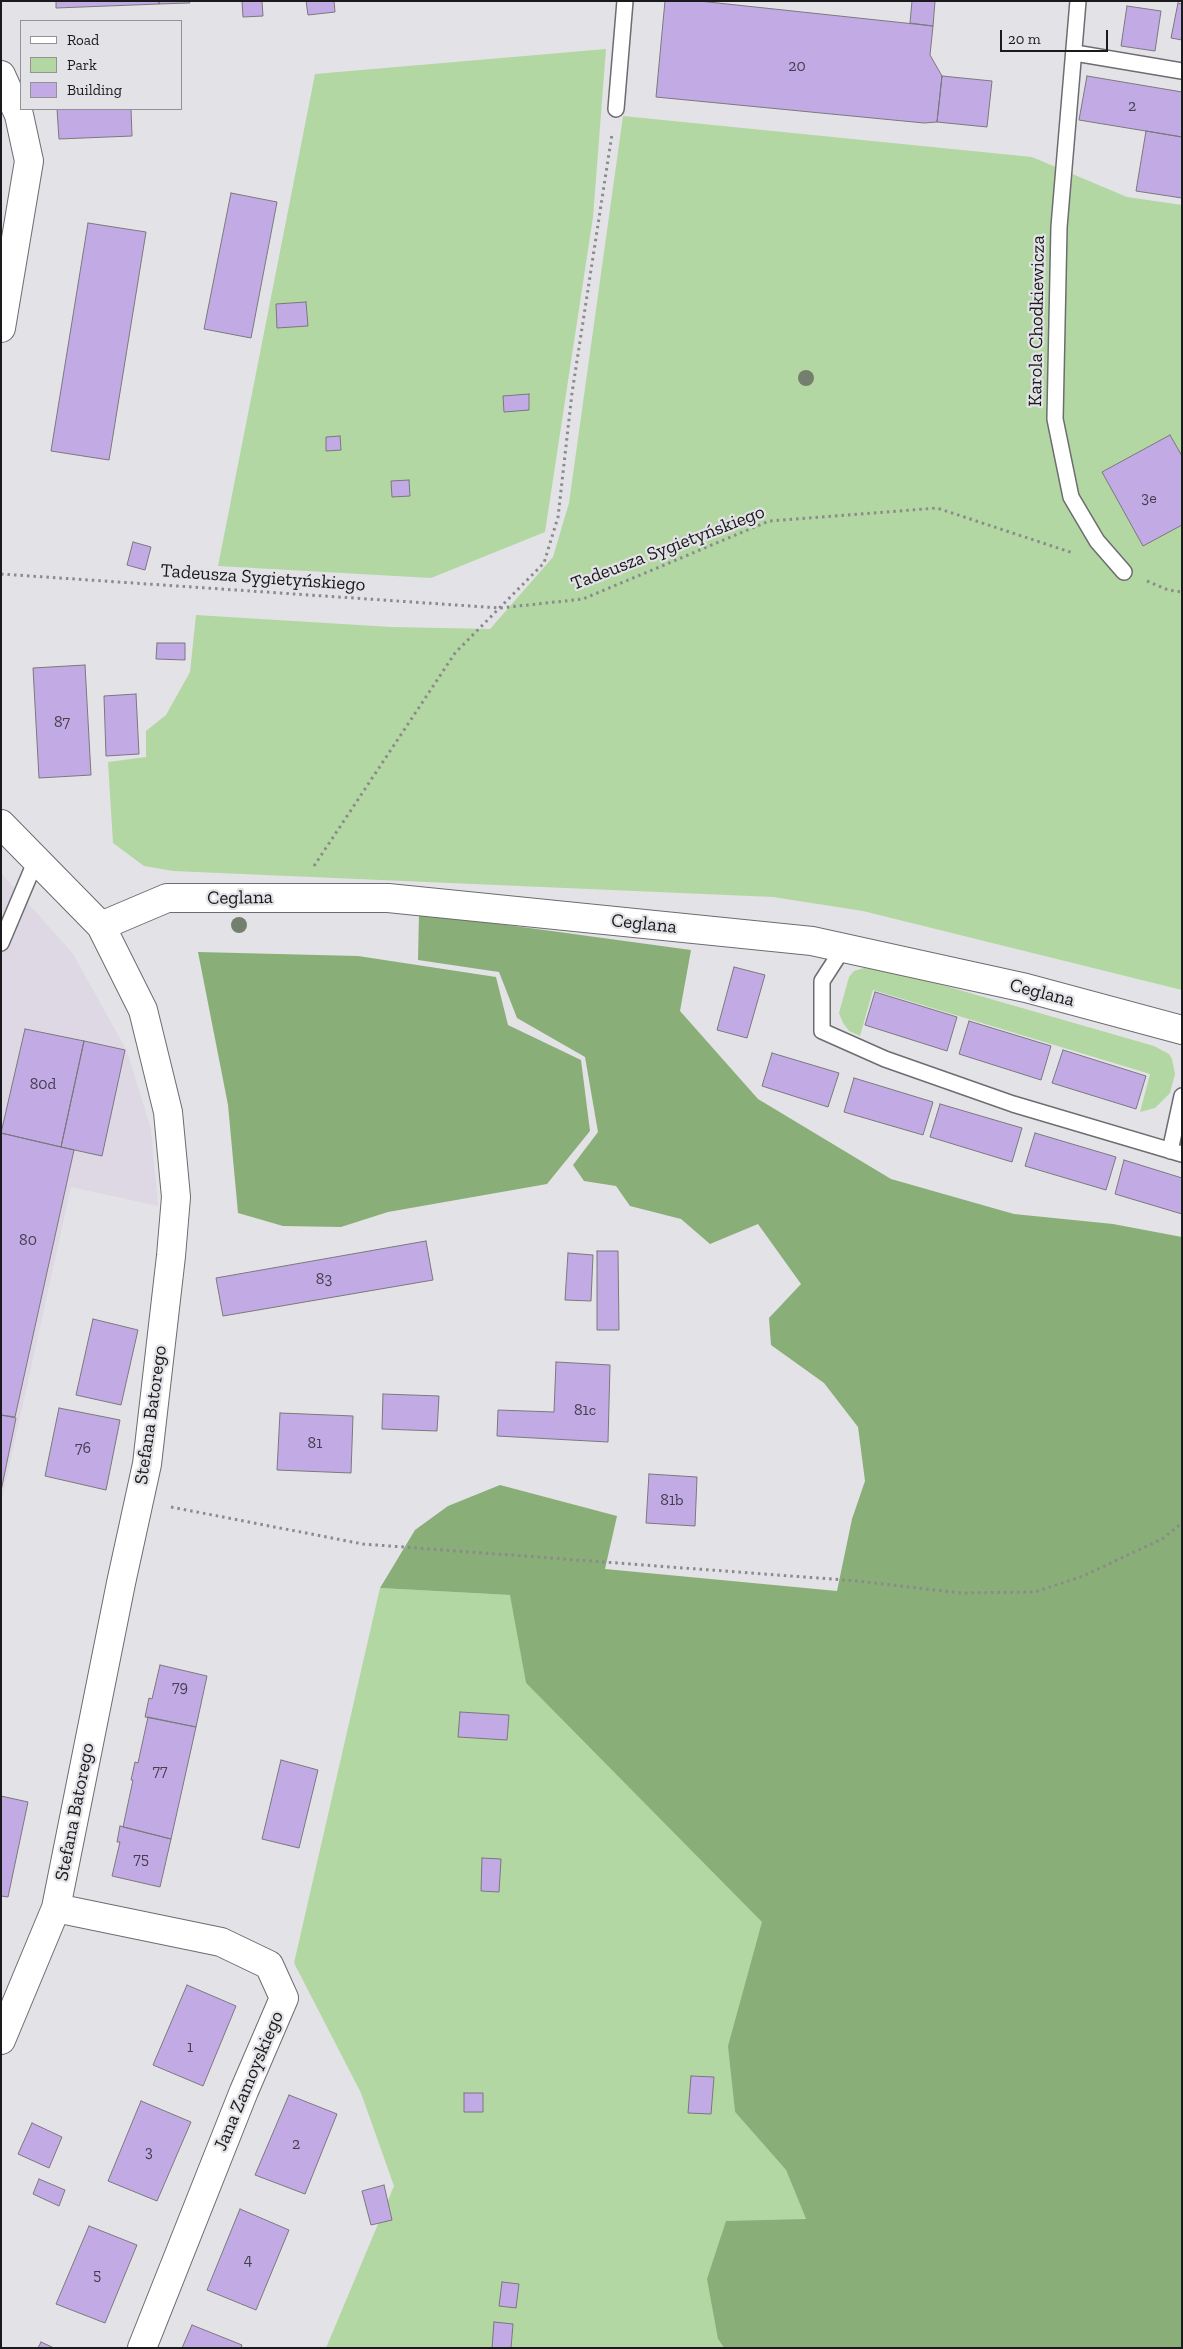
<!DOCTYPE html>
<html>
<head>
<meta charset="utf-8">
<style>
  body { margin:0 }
  #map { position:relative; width:1183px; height:2349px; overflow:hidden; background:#e3e2e7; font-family:"Zilla Slab",serif }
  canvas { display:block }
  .frame { position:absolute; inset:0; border:2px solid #1a191b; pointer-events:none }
  .legend { position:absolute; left:20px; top:20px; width:162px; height:90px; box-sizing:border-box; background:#e3e2e7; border:1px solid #939295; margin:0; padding:6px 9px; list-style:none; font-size:15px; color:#1a191b }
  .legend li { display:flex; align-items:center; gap:10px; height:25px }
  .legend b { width:25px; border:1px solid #939295 }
  .scale { position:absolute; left:1000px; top:30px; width:108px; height:22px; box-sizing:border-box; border:2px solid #1a191b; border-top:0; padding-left:6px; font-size:15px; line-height:18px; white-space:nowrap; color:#1a191b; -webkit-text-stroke:4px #e3e2e7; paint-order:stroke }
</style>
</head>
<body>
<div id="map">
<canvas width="1183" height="2349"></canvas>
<div class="frame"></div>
<ul class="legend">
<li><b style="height:6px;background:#fff"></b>Road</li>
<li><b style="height:14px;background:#b3d7a2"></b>Park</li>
<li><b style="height:14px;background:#c2abe5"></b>Building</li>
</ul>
<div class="scale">20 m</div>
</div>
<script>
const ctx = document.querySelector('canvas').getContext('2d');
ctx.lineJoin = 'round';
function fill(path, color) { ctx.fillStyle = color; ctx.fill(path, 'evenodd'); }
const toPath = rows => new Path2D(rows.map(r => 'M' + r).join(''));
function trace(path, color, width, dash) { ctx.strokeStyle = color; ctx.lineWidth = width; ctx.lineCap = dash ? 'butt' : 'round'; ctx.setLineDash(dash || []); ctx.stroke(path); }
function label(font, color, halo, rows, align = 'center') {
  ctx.font = font + ' "Zilla Slab",serif'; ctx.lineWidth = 4.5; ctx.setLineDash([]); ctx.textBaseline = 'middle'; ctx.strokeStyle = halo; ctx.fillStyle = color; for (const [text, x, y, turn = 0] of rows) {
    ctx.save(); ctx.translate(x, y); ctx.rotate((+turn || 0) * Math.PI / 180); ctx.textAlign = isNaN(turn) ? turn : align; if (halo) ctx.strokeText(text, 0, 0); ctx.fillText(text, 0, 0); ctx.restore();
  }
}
fill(toPath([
  [1,873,73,954,127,1051,151,1129,158,1206,71,1187,1,1503]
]), '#ddd8e4');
fill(toPath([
  [606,49,593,217,545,532,431,578,218,566,315,74],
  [623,116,1032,157,1127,197,1182,205,1182,990,863,911,773,897,173,871,144,866,113,843,108,762,146,757,146,731,166,715,190,672,196,615,391,627,490,629,553,557,569,503],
  [867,967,935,983,1154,1046,1169,1054,1172,1059,1175,1074,1170,1093,1155,1108,1140,1112,1150,1074,873,990,860,1036,849,1031,843,1023,839,1013,849,977,854,971],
  [380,1588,511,1595,526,1683,763,1922,729,2046,735,2112,786,2170,806,2219,718,2339,724,2348,326,2348,394,2186,361,2093,294,1963]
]), '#b3d7a2');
fill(toPath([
  [419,913,691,950,680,1011,758,1099,891,1179,1014,1214,1113,1224,1182,1237,1182,2348,724,2348,718,2339,707,2279,726,2221,806,2219,786,2170,735,2112,728,2046,762,1922,526,1683,510,1595,380,1588,415,1530,448,1506,500,1485,617,1516,605,1569,837,1591,852,1519,865,1481,858,1427,824,1383,771,1345,769,1318,801,1284,758,1224,710,1244,681,1219,630,1206,616,1186,584,1181,573,1165,598,1132,585,1057,517,1018,499,972,418,960],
  [198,952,358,956,496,977,508,1025,581,1060,590,1131,547,1184,388,1212,341,1227,283,1226,238,1213,228,1105]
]), '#8aae78');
const building = toPath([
  [56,1,159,1,159,4,56,8,56,1],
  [159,1,189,1,190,3,159,4,159,1],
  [242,1,262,1,263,16,243,17,242,1],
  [306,1,334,1,335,12,308,15,306,1],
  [665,1,699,1,933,26,930,55,942,76,937,122,924,123,656,97,665,1],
  [912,1,935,1,933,26,910,23,912,1],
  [1178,3,1182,4,1182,40,1171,38,1178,3],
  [1127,6,1161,11,1155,51,1121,46,1127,6],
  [942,76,992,81,987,127,937,122,942,76],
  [1087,76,1182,92,1182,137,1079,120,1087,76],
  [57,109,131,109,132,136,59,139,57,109],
  [1146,131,1182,137,1182,198,1136,191,1146,131],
  [231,193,277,202,251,338,204,329,231,193],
  [88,223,146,232,109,460,51,451,88,223],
  [306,302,308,326,277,328,276,304,306,302],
  [529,394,529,410,504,412,503,396,529,394],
  [1170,435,1182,456,1182,525,1143,546,1102,472,1170,435],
  [340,436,341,450,326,451,326,437,340,436],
  [409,480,410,496,392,497,391,481,409,480],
  [133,542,151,547,145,570,127,565,133,542],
  [157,643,185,643,185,660,156,659,157,643],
  [85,665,91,775,39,778,33,668,85,665],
  [136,694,139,754,106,756,104,696,136,694],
  [734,967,765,975,747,1038,717,1030,734,967],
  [875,992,957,1017,947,1051,865,1025,875,992],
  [969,1021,1051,1046,1041,1080,959,1054,969,1021],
  [25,1029,84,1041,61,1147,1,1133,25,1029],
  [84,1041,125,1050,102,1156,61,1147,84,1041],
  [1063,1050,1146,1076,1136,1109,1052,1083,1063,1050],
  [772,1053,839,1073,828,1107,762,1086,772,1053],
  [854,1078,933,1102,923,1135,844,1112,854,1078],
  [940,1104,1022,1128,1012,1162,930,1137,940,1104],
  [1,1133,74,1150,15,1417,1,1415,1,1133],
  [1035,1133,1116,1157,1106,1190,1025,1166,1035,1133],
  [1124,1160,1182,1178,1182,1214,1115,1194,1124,1160],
  [426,1241,433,1280,223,1316,216,1278,426,1241],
  [597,1251,618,1251,619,1330,597,1330,597,1251],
  [568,1253,593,1255,591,1301,565,1300,568,1253],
  [93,1319,138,1330,121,1405,76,1395,93,1319],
  [556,1362,610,1365,608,1442,497,1436,498,1410,554,1412,556,1362],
  [383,1394,439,1396,437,1431,382,1429,383,1394],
  [59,1408,120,1420,106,1490,45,1476,59,1408],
  [280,1413,353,1416,351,1473,277,1470,280,1413],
  [1,1415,16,1418,1,1491,1,1415],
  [649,1474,697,1477,695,1526,646,1523,649,1474],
  [160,1665,207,1676,196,1727,145,1717,149,1698,152,1699,160,1665],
  [460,1712,509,1715,507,1740,458,1737,460,1712],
  [148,1717,196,1727,171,1839,123,1827,133,1780,131,1780,135,1762,138,1763,148,1717],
  [281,1760,318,1770,299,1848,262,1839,281,1760],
  [1,1796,28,1802,8,1897,1,1896,1,1796],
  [120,1826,171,1839,160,1887,112,1876,120,1842,117,1842,120,1826],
  [482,1858,501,1859,499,1892,481,1891,482,1858],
  [187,1985,236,2006,203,2086,153,2065,187,1985],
  [691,2076,714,2077,711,2114,688,2113,691,2076],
  [464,2093,483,2093,483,2112,464,2112,464,2093],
  [289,2095,337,2114,305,2194,255,2175,289,2095],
  [141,2101,191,2122,157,2201,108,2181,141,2101],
  [32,2123,62,2137,49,2168,18,2154,32,2123],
  [39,2179,65,2190,59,2206,33,2194,39,2179],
  [384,2185,392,2220,371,2225,362,2191,384,2185],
  [240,2209,289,2230,256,2310,207,2290,240,2209],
  [89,2226,137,2245,105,2323,56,2304,89,2226],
  [502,2282,519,2284,516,2308,499,2306,502,2282],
  [494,2322,513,2324,511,2348,492,2348,494,2322],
  [192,2325,242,2345,241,2348,182,2348,192,2325],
  [41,2342,54,2348,38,2348,41,2342]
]);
fill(building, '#c2abe5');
trace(building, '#7a787c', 1);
const lane = toPath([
  [1078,1,1059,227,1055,419,1071,497,1097,541,1124,572],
  [1075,53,1182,71],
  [616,109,625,1],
  [1,943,36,860],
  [844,947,822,981,822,1031,885,1059,1013,1104,1182,1154],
  [1170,1151,1182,1096]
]);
const street = toPath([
  [1,75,19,115,29,161,1,328],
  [1,824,101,926,143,1010,168,1112,176,1197,171,1256,147,1464,121,1583,56,1908,1,2040],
  [101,926,167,898,388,898,812,941,1026,988,1182,1030],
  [56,1908,221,1942,269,1965,284,1998,244,2091,142,2348]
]);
trace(lane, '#6d6c70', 18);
trace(street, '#6d6c70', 30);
trace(toPath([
  [1,574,500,608,583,599,769,521,937,508,1073,553],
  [1147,581,1168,590,1182,592],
  [314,866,455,653,544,563,558,517,572,393,612,134],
  [171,1507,363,1544,858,1581,961,1593,1035,1592,1083,1576,1162,1539,1182,1523]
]), '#8b8a8d', 3, [2.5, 4]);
trace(lane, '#fff', 15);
trace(street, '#fff', 28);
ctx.fillStyle = '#74806d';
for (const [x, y] of [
  [806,378],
  [239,925]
]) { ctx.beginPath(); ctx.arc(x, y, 8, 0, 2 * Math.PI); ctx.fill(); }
label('16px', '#443e4e', null, [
  ["20",797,66],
  ["2",1132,106],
  ["3e",1149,498],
  ["87",62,722],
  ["80d",43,1084],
  ["80",28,1240],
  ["83",324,1279],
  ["81c",585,1410],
  ["81",315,1443],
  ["76",83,1448],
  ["81b",672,1500],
  ["79",180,1687],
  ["77",160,1771],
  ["75",141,1859],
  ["1",190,2047],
  ["2",296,2144],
  ["3",149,2152],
  ["4",248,2260],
  ["5",97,2275]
]);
label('19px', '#1a191b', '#e3e2e7', [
  ["Karola Chodkiewicza",1037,321,-89],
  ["Tadeusza Sygietyńskiego",668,548,-21],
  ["Tadeusza Sygietyńskiego",263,578,4],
  ["Ceglana",240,898,-1],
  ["Ceglana",644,924,6],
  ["Ceglana",1042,993,14],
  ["Stefana Batorego",151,1415,-82],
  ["Stefana Batorego",75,1812,-79],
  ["Jana Zamoyskiego",249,2081,-67]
]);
</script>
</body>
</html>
